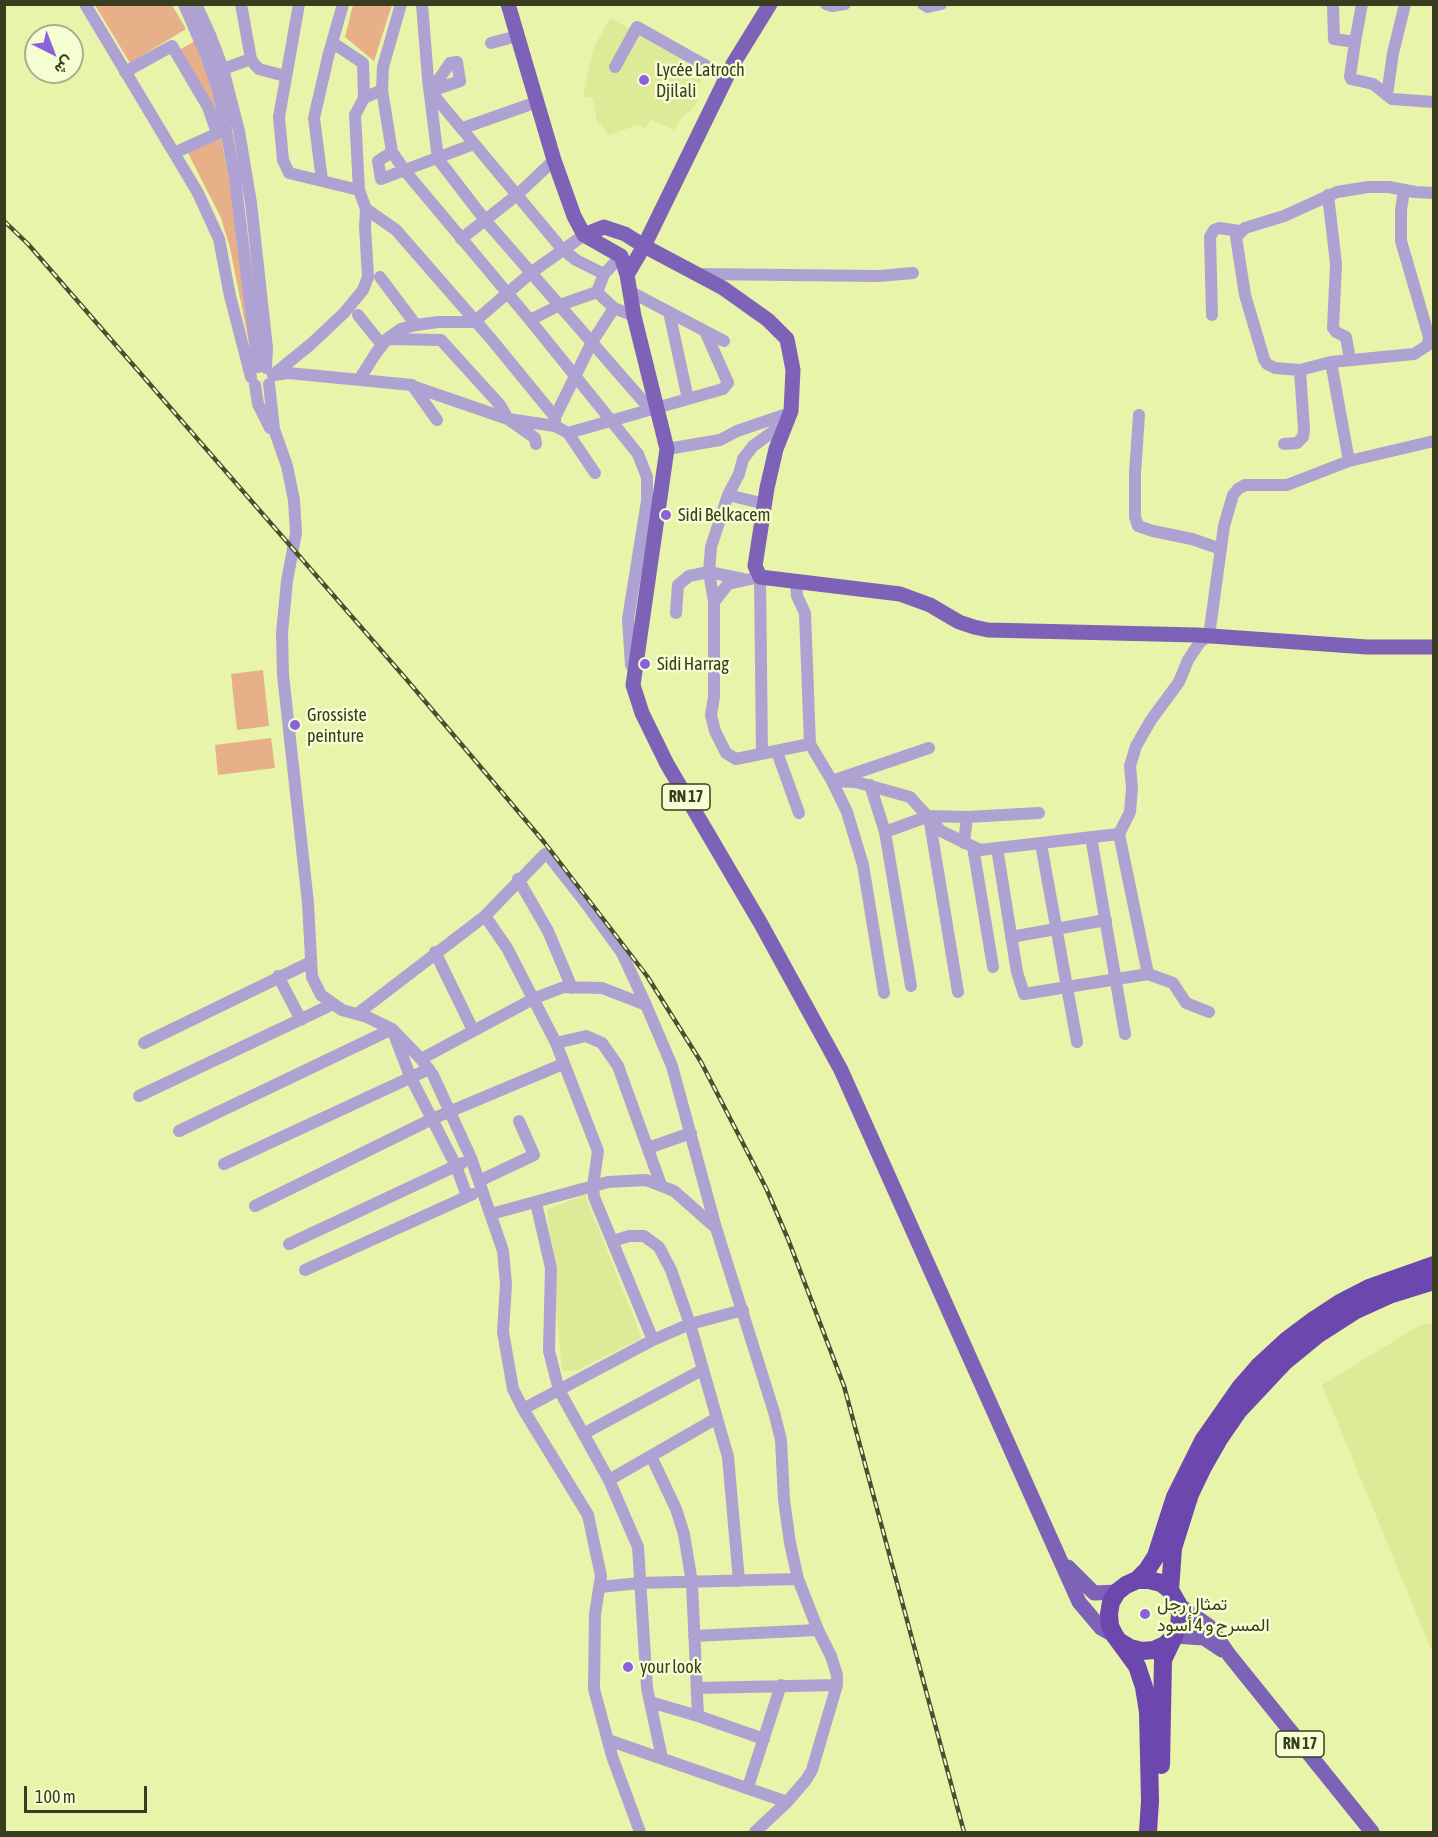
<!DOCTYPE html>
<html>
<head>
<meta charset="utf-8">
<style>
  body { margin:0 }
  #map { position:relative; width:1438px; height:1837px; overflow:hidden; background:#e7f4a9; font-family:"Asap Condensed",Vazirmatn,sans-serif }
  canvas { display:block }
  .frame { position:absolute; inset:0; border:6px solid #383d1f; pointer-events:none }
  .north { position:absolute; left:24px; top:24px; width:60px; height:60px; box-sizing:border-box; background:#f5fed2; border:2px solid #a9b18a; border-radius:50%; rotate:138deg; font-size:16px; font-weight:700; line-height:24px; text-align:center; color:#383d1f }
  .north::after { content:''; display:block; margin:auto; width:21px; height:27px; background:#8b61dc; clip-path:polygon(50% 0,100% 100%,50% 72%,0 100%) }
  .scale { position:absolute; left:24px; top:1786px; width:123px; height:27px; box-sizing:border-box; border:3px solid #383d1f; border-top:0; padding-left:8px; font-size:18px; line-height:21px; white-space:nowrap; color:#383d1f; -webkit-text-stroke:4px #f5fed2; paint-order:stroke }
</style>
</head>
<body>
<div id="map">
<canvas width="1438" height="1837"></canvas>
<div class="frame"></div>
<div class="north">ش</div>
<div class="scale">100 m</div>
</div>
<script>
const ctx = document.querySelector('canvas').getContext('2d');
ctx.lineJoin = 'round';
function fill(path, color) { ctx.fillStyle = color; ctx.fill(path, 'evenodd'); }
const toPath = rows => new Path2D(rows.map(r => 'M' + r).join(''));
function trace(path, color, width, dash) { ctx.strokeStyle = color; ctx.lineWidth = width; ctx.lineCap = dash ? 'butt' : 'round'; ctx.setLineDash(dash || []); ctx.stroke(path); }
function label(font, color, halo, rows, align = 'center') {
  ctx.font = font + ' "Asap Condensed",Vazirmatn,sans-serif'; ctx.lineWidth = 5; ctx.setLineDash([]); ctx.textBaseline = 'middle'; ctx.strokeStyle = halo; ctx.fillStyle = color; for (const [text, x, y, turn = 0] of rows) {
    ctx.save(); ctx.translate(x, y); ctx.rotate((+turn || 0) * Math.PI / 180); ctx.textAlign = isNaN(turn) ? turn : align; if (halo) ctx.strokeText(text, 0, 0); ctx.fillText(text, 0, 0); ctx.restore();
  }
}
fill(toPath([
  [610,18,706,71,697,88,698,101,692,110,683,115,674,130,651,120,645,128,637,125,609,135,596,119,593,98,583,96,594,47],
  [585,1195,642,1338,578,1370,562,1371,547,1209],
  [1433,1323,1434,1323,1433,1654,1322,1385,1420,1325]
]), '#ddeb98');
fill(toPath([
  [95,5,172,5,186,29,130,63],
  [353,5,392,5,374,61,345,37],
  [195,41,210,84,219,123,179,50],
  [221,138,232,194,250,348,230,248,221,218,188,153],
  [263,670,269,726,237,730,231,674],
  [271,738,275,768,218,775,215,745]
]), '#e7b089');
trace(toPath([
  [85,4,198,193,219,239,230,296,251,377],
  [184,4,206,55,217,87,224,119,235,179,258,367],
  [196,4,211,37,223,69,239,131,251,203,267,348,266,368],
  [241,4,251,59,255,65,259,69,285,76],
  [299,4,279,117,283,160,289,173,359,190],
  [401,4,383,67,382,90,392,152,405,171,530,320,638,454,647,477,647,501,628,619,631,665],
  [422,4,428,79,438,159,485,220,650,409],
  [826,4,832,6,845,4],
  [923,4,928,7,941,4],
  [1333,4,1334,39,1355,42,1350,76,1351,79,1373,84,1392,99,1434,102],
  [1355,42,1362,4],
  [333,43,363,63,364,98],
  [491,43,517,36],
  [457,62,460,81,431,91,450,63,457,62],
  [615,67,637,27,726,77],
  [223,69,251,59],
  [125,72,172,46,208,107,217,133],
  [431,92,562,249,576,260,604,274],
  [1387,95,1393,53,1405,4],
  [463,128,537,102],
  [392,152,378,161,381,179,474,144],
  [174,153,225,130],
  [322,180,314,118,328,57,343,4],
  [1328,195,1336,264,1333,328,1336,332,1346,337,1350,360],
  [366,209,396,230,492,340,555,417,555,426,568,433,595,473],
  [461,239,517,195,554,160],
  [621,256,604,274,597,292,614,308,634,316],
  [698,274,879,276,913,273],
  [380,277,416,325],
  [631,292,724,341],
  [669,312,688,399],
  [358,315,382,345],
  [1212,315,1210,237,1214,230,1219,228,1240,231],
  [530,320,560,305,597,292],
  [387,339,441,340,500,405,508,419,535,438,536,444],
  [1300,370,1331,362,1414,354,1428,345,1429,337,1401,241,1401,210,1404,190],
  [273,375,311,344,344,313,363,290,368,277,365,226,366,209,359,190,355,115,364,98,382,90],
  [274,375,288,373,412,385,437,420],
  [359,380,376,353,387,339,401,329,416,325,438,322,474,322,532,272,584,235],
  [269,384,274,429,287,466,294,500,296,533,287,581,282,633,283,675,308,903,312,977,321,995,342,1010,367,1017,392,1029,421,1059,433,1075,471,1158,503,1251,506,1284,503,1332,513,1389,523,1409,588,1515,601,1576,595,1614,594,1689,612,1756,640,1832],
  [255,385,258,404,270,428],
  [412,386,508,419,555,426],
  [1139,415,1135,473,1135,517,1138,526,1153,531,1192,539,1221,549],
  [555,417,592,342,614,308],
  [568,433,723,389,728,383,705,331],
  [1284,444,1297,443,1303,437,1304,430,1300,370,1275,368,1267,364,1264,359,1245,295,1236,237,1245,228,1284,216,1337,192,1368,187,1389,187,1415,192,1434,193],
  [667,449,720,440,737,431,790,413],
  [1349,461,1434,441],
  [728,495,739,474,743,459,753,446,774,431,784,429],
  [765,504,728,495,711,547,709,572,714,602,714,697,711,715,715,731,726,753,736,759,810,744],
  [796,582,797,596,805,613,810,744,832,781,847,812,863,865,884,993],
  [714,602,728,584,760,577,762,754],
  [676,613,678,585,689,576,709,572,743,579],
  [929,748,832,781,856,782,910,797,941,831,980,850,1119,834,1148,974],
  [777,752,799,813],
  [870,785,885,832,911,986],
  [929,817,958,992],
  [885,832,929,816,967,817,1039,813],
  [1119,834,1130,812,1132,788,1130,766,1136,746,1151,720,1179,682,1188,660,1200,642,1209,636,1224,526,1233,495,1238,489,1245,485,1287,485,1349,461,1331,362],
  [1091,837,1125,1034],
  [964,843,967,817],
  [1041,844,1077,1042],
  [973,847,993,967],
  [997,848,1017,972,1024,994,1148,974,1173,983,1186,1003,1209,1012],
  [518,879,548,931,572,988],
  [485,916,507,948,556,1043,598,1151,593,1186,594,1197,653,1340],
  [1011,937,1106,920],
  [435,952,473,1030],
  [278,976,301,1020],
  [357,1014,485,916,545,854,548,855,585,902,622,953,646,1005],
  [144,1043,311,962],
  [556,1043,586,1036,602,1043,618,1066,661,1185],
  [421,1059,535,998,564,987,602,988,646,1005,672,1066,716,1228,774,1412,781,1440,784,1500,790,1543,798,1579,818,1630,831,1656,837,1675,837,1685,812,1770,806,1780,787,1802,755,1832],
  [139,1096,333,1004],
  [179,1131,392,1029,410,1076,456,1166,467,1196],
  [648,1148,691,1133],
  [224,1164,429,1069],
  [479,1181,534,1155,519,1121],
  [536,1203,551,1268,549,1351,559,1390,609,1480,638,1547,647,1688,662,1758],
  [255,1206,432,1119,563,1064],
  [491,1214,608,1182,646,1180,674,1191,716,1228],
  [613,1241,629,1236,644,1236,659,1247,671,1270,690,1324,728,1457,739,1581],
  [289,1244,462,1163],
  [305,1270,473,1194],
  [523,1409,653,1340,690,1324,743,1310],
  [583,1434,702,1370],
  [651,1456,676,1509,684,1534,692,1583,698,1716],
  [609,1480,717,1418],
  [600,1587,640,1583,798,1579],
  [694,1636,818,1630],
  [697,1688,837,1685],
  [650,1702,698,1716,764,1739],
  [608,1740,787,1802],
  [748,1787,781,1685]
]), '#aea2d2', 12);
trace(toPath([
  [508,4,554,160,574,216,584,235,621,256,627,275,634,316,667,449,633,685,642,713,667,764,761,924,841,1070,1079,1602,1101,1628,1115,1636],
  [584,235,604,227,625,234,644,246,723,288,768,320,787,339,793,370,791,411,776,449,767,488,755,566,760,577,900,594,930,605,959,622,974,627,988,630,1197,635,1367,647,1434,647],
  [627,275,644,246,733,64,770,4],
  [1068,1567,1094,1593,1117,1592],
  [1178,1604,1209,1626,1230,1656,1372,1832],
  [1174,1636,1204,1638,1222,1650]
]), '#7d62b8', 15);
trace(toPath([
  [1137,1580,1147,1570,1156,1556,1175,1497,1203,1441,1240,1388,1260,1365,1286,1341,1314,1320,1340,1303,1369,1288,1434,1265],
  [1170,1590,1173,1548,1190,1494,1203,1467,1219,1439,1239,1410,1284,1362,1317,1335,1356,1310,1389,1295,1434,1281],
  [1120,1642,1130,1648,1142,1651,1154,1650,1165,1645,1174,1636,1179,1626,1180,1615,1178,1604,1170,1590,1161,1583,1149,1580,1137,1580,1126,1585,1117,1592,1111,1602,1109,1614,1110,1626,1115,1636,1137,1666,1144,1687,1148,1712,1150,1801,1148,1832],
  [1161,1765,1163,1660,1173,1639]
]), '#6c48ae', 18);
const rail = toPath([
  [4,221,28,244,407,680,544,842,647,976,701,1062,766,1188,788,1239,844,1386,964,1832]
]);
trace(rail, '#4a502e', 4.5);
trace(rail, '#f5fed2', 2, [7]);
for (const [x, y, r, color] of [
  [644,80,6,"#8b61dc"],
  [666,515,6,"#8b61dc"],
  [645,664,6,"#8b61dc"],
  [295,725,6,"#8b61dc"],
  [1145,1614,6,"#8b61dc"],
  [628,1667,6,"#8b61dc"]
]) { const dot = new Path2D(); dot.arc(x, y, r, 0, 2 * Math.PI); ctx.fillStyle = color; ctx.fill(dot); trace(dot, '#f5fed2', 2); }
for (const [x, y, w] of [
  [686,797,48],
  [1300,1744,48]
]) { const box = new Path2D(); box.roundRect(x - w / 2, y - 13, w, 26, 4.5); ctx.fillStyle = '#f5fed2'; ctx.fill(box); trace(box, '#383d1f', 1.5); }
label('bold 16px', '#383d1f', null, [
  ["RN 17",686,797],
  ["RN 17",1300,1744]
]);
label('18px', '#383d1f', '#f5fed2', [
  ["Lycée Latroch",656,70],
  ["Djilali",656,91],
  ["Sidi Belkacem",678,515],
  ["Sidi Harrag",657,664],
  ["Grossiste",307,715],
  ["peinture",307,736],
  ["تمثال رجل",1157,1604],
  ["المسرح و 4 أسود",1157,1625],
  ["your look",640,1667]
], 'left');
</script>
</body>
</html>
